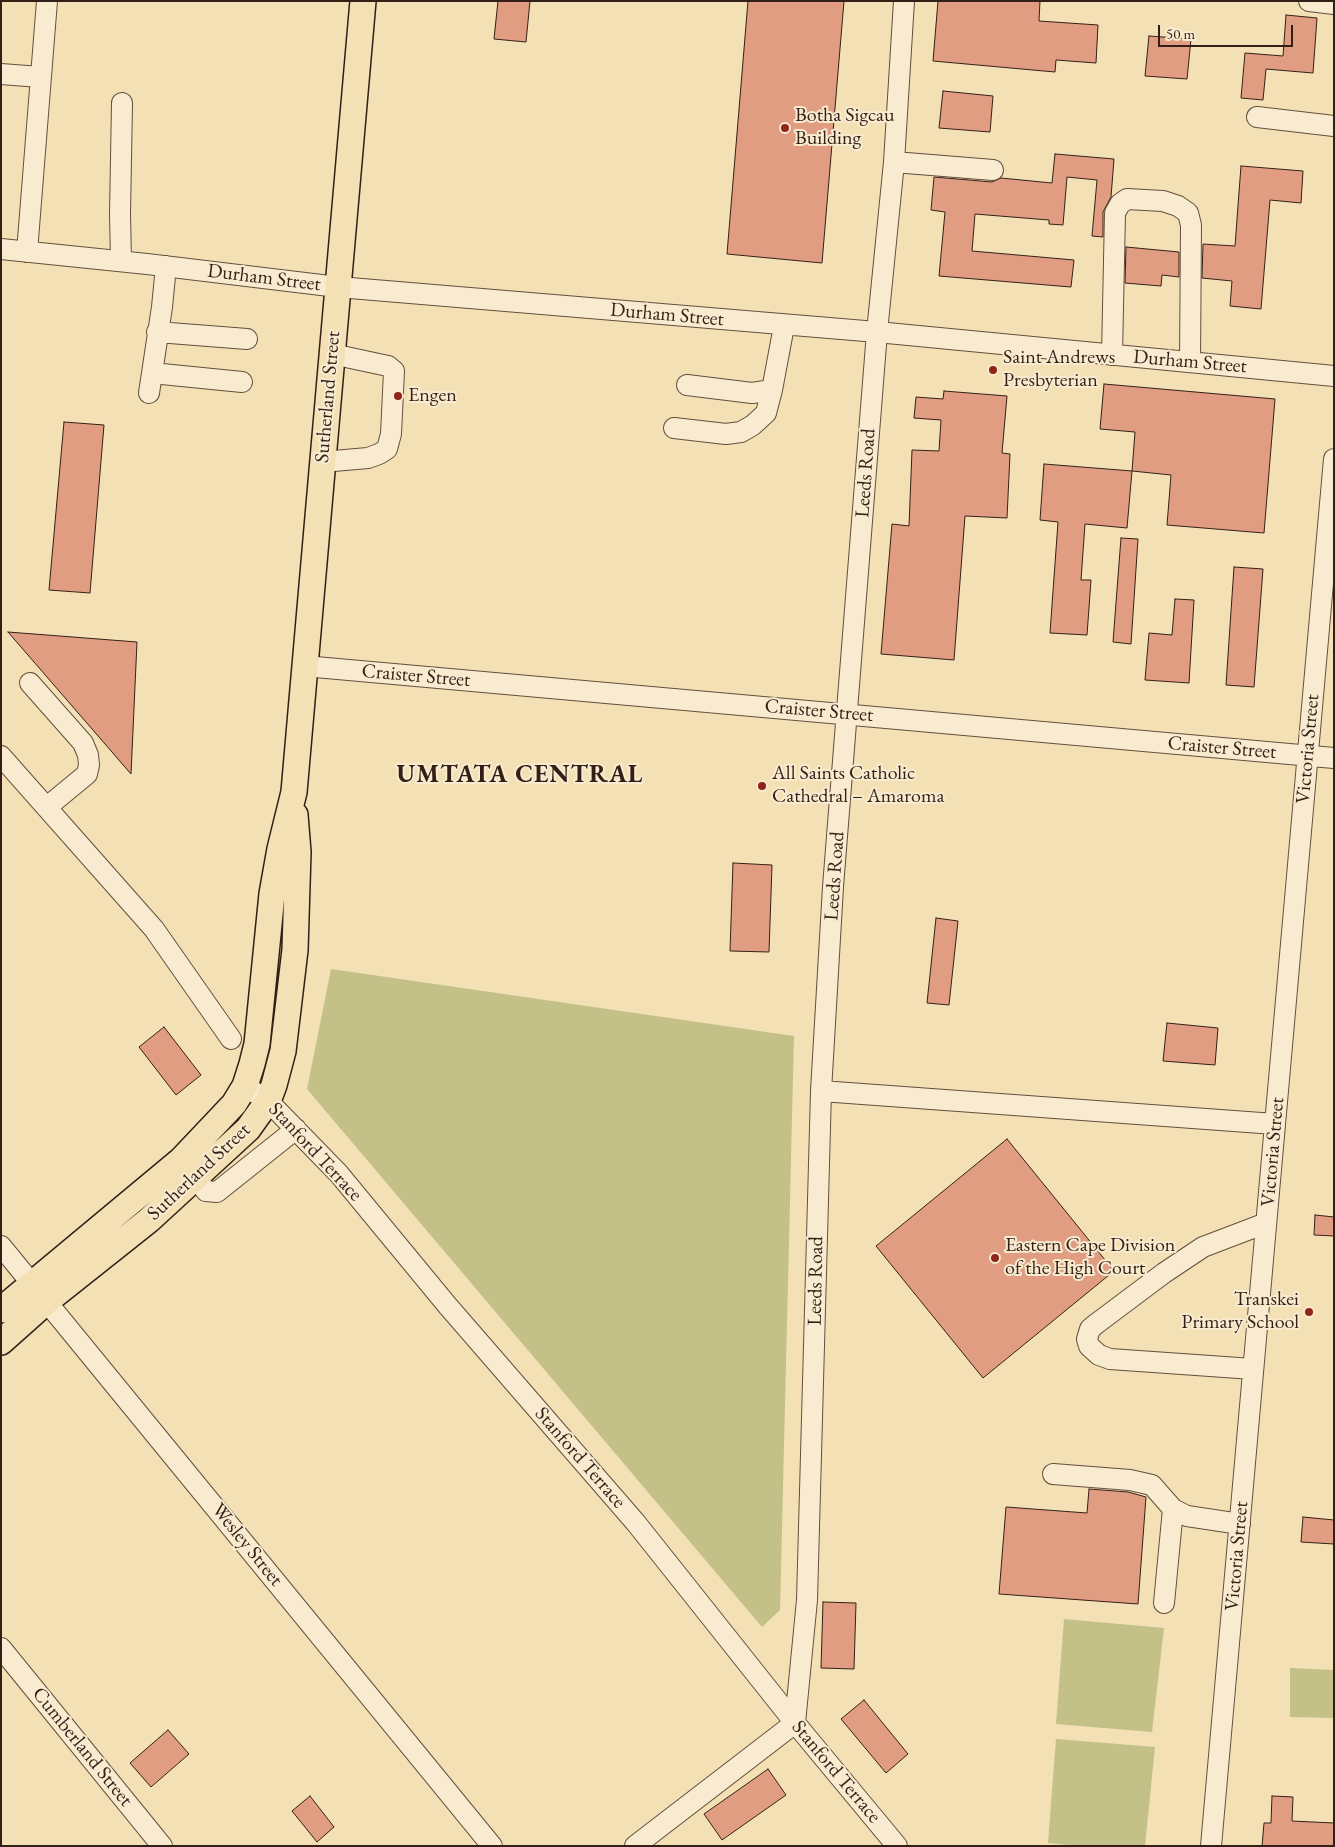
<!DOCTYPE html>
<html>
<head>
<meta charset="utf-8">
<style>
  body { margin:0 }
  #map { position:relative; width:1335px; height:1847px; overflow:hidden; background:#f4e0b5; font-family:"EB Garamond",serif }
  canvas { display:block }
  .frame { position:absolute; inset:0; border:2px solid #341f17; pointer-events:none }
  .scale { position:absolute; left:1158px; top:25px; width:135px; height:22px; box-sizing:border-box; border:2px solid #341f17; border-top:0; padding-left:6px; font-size:15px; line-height:18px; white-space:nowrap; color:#341f17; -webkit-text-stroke:4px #f8ebcf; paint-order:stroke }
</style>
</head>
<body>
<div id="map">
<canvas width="1335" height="1847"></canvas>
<div class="frame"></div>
<div class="scale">50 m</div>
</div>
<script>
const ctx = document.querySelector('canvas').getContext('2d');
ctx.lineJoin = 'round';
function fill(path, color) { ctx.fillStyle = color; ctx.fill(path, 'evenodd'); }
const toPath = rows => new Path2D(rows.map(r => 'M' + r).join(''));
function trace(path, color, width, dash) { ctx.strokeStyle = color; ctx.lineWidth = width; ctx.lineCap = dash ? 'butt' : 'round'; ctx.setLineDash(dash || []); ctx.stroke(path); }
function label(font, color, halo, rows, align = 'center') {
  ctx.font = font + ' "EB Garamond",serif'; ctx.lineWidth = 4; ctx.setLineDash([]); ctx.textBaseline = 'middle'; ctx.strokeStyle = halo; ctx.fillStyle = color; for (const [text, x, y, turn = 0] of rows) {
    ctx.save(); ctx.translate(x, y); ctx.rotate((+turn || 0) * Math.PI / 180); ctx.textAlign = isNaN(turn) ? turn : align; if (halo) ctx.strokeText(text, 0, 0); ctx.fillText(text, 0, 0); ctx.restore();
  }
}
fill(toPath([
  [331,969,794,1036,780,1610,762,1627,307,1089],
  [1064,1619,1164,1628,1152,1732,1056,1724],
  [1290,1668,1334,1670,1334,1718,1290,1717],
  [1056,1739,1155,1747,1145,1846,1076,1846,1048,1843]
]), '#c3c088');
const building = toPath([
  [498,1,530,1,526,42,494,39,498,1],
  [748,1,844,1,822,263,727,254,748,1],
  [938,1,1040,1,1039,21,1098,25,1096,63,1056,60,1055,72,933,61,938,1],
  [1286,15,1317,18,1313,73,1266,69,1263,100,1241,98,1245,53,1283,56,1286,15],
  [1149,36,1191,39,1187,79,1145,76,1149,36],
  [943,91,993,96,990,132,939,128,943,91],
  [1055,154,1114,159,1111,197,1103,212,1103,237,1092,236,1097,180,1067,177,1063,225,1049,224,1049,220,975,214,972,251,1074,260,1071,287,939,276,945,212,931,210,934,177,992,182,1001,178,1052,183,1055,154],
  [1241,166,1303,171,1301,203,1270,200,1261,309,1230,306,1232,281,1202,278,1203,244,1235,246,1241,166],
  [1126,247,1179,252,1179,277,1162,275,1161,286,1125,283,1126,247],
  [1104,384,1275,399,1264,533,1167,525,1171,475,1132,471,1135,432,1100,429,1104,384],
  [944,391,1007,396,1002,453,1010,454,1007,518,965,516,954,660,881,654,892,524,909,526,912,450,939,451,941,420,914,418,916,397,943,399,944,391],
  [64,422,104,425,90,593,49,590,64,422],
  [1044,464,1132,471,1127,528,1085,524,1081,580,1091,580,1087,635,1050,633,1058,522,1040,520,1044,464],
  [1121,538,1138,539,1131,644,1113,642,1121,538],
  [1234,567,1263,569,1254,687,1226,685,1234,567],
  [1175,599,1194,600,1189,683,1145,680,1149,633,1172,635,1175,599],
  [8,632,137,642,131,774,8,632],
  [733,863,772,865,769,952,730,951,733,863],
  [936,918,958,921,949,1005,927,1003,936,918],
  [1167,1023,1218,1028,1215,1065,1163,1061,1167,1023],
  [164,1027,201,1075,176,1095,139,1047,164,1027],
  [1007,1139,1114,1271,983,1378,876,1246,1007,1139],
  [1315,1215,1334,1217,1334,1236,1314,1235,1315,1215],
  [1089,1489,1128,1492,1146,1497,1138,1604,999,1594,1006,1507,1087,1513,1089,1489],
  [1303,1517,1334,1520,1334,1544,1301,1542,1303,1517],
  [823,1602,856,1603,854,1669,821,1668,823,1602],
  [864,1700,908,1754,886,1773,841,1719,864,1700],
  [168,1730,189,1754,151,1787,130,1763,168,1730],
  [768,1769,786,1795,722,1840,704,1814,768,1769],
  [310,1796,334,1827,317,1842,292,1811,310,1796],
  [1272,1796,1293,1797,1292,1821,1334,1823,1334,1846,1262,1846,1264,1823,1271,1823,1272,1796]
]);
fill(building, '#e19d82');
trace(building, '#341f17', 1);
const minor = toPath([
  [1309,1,1334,4],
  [1,74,40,77],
  [1257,117,1334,126],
  [894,162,993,170],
  [1,249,147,264,338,287,877,332,1334,376],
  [27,252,47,1],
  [121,261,120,214,122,103],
  [157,332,247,339],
  [1112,355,1115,213,1120,204,1127,199,1163,201,1178,206,1188,213,1191,225,1190,362],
  [152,373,242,382],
  [687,385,752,393,772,390,784,326],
  [149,393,162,307,166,266],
  [674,428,726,434,741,432,753,425,766,413,772,390],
  [322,462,368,458,379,454,387,449,391,434,394,371,388,366,332,354],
  [304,666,1334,758],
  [30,683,83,743,88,755,89,765,87,774,47,807],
  [1,756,154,929,231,1039],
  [245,1086,268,1101,339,1174,447,1305,636,1523,795,1723,897,1846],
  [821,1091,1275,1124],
  [195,1177,206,1191,217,1192,296,1129],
  [1,1246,492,1846],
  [1253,1369,1110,1359,1099,1355,1089,1346,1087,1339,1090,1329,1096,1324,1164,1273,1203,1247,1266,1223],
  [1053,1474,1130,1480,1152,1485,1173,1509,1187,1516,1240,1524],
  [1164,1603,1173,1509],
  [1,1648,162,1846],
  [635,1846,795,1723,807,1600,821,1091,833,887,877,332,894,162,904,1],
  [1211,1846,1334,459]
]);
const major = toPath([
  [1,1310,181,1160,234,1104,245,1086,252,1064,257,1044,272,894,280,849,294,792,363,1],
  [1,1342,47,1301,149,1220,248,1129,268,1101,274,1085,283,1051,295,950,298,852,295,815]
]);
trace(minor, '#644f3e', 22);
trace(major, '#341f17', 28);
trace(minor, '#f8ebcf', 20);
trace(major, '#f4e0b5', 25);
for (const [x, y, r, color] of [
  [785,128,5,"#8f2418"],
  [993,370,5,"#8f2418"],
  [398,396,5,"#8f2418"],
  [762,786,5,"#8f2418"],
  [995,1258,5,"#8f2418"],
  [1309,1312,5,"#8f2418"]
]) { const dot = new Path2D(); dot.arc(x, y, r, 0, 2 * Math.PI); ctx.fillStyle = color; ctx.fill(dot); trace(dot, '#f8ebcf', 2); }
label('20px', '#341f17', '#f8ebcf', [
  ["Botha Sigcau",795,116],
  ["Building",795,139],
  ["Saint Andrews",1003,358],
  ["Presbyterian",1003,381],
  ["Engen",408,396],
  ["All Saints Catholic",772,774],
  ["Cathedral – Amaroma",772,797],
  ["Eastern Cape Division",1005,1246],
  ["of the High Court",1005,1269],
  ["Transkei",1299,1300,"right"],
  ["Primary School",1299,1323,"right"]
], 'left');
label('20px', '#341f17', '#f8ebcf', [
  ["Durham Street",264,278,7],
  ["Durham Street",667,315,5],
  ["Durham Street",1190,362,5],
  ["Sutherland Street",328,397,-85],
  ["Leeds Road",866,473,-86],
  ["Craister Street",416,676,5],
  ["Craister Street",819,711,5],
  ["Craister Street",1222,748,5],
  ["Victoria Street",1308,749,-85],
  ["Leeds Road",835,876,-86],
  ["Stanford Terrace",315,1152,47],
  ["Victoria Street",1273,1152,-85],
  ["Sutherland Street",199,1172,-43],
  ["Leeds Road",816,1281,-89],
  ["Stanford Terrace",580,1458,49],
  ["Wesley Street",247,1545,51],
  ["Victoria Street",1237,1556,-85],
  ["Cumberland Street",82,1747,51],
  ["Stanford Terrace",836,1772,50]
]);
ctx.letterSpacing = '1px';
label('bold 25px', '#341f17', '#f8ebcf', [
  ["UMTATA CENTRAL",520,775]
]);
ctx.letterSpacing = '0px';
</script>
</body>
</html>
